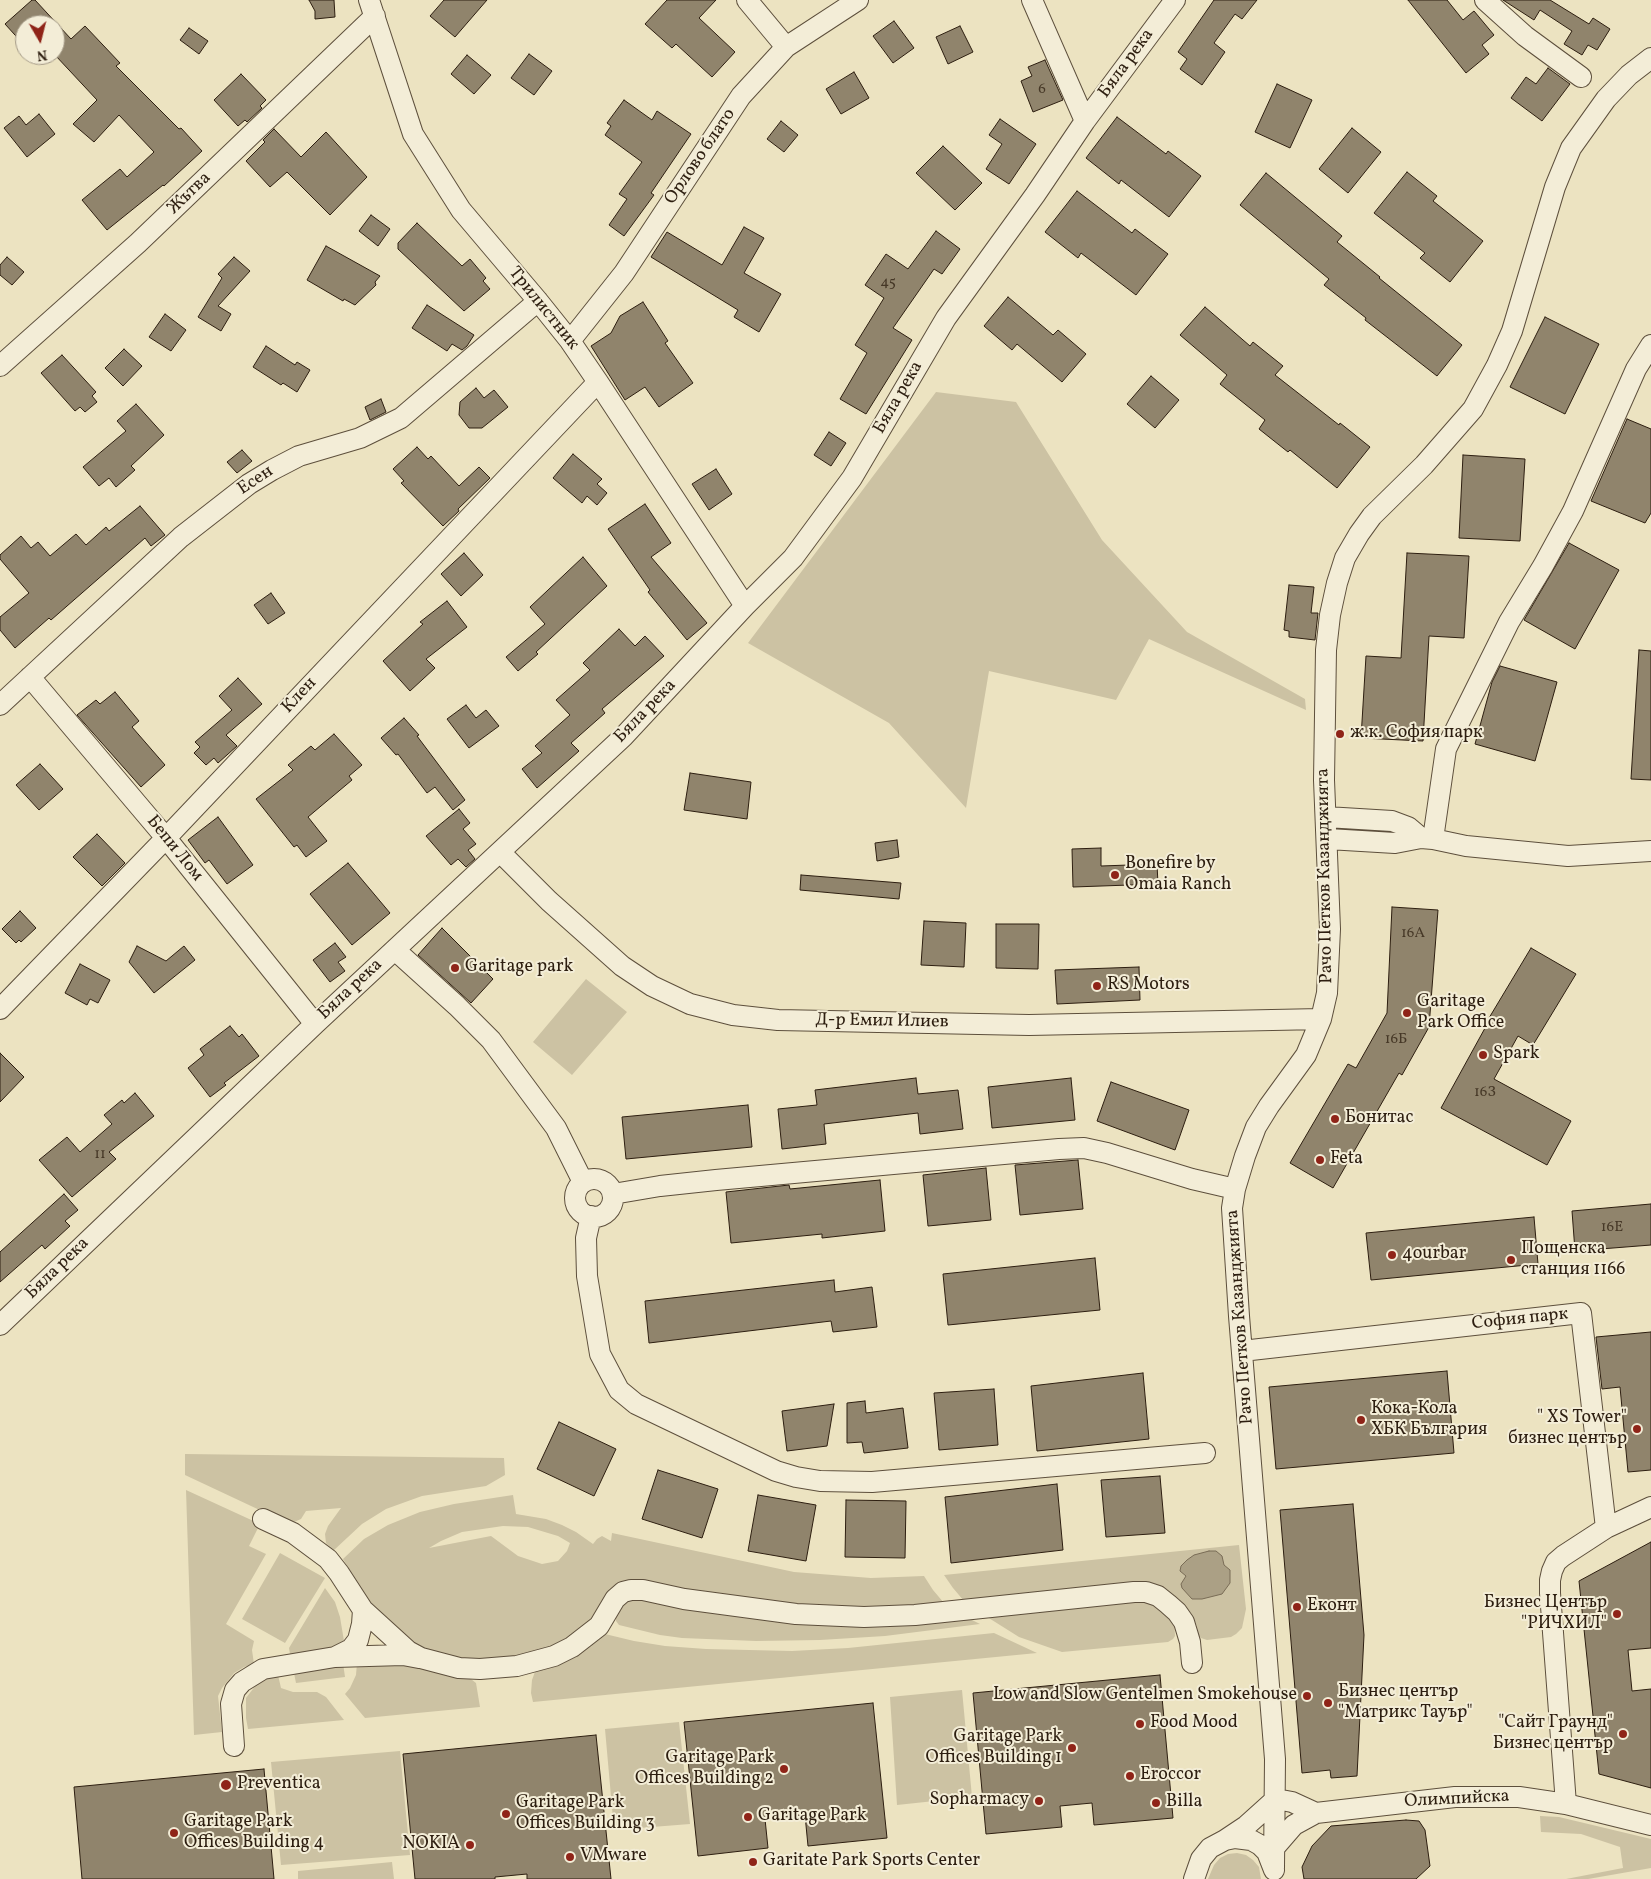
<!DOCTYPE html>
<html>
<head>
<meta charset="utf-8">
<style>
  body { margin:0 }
  #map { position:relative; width:1651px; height:1879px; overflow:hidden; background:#ece3c1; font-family:Vollkorn,serif }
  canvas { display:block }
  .north { position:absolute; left:15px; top:15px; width:50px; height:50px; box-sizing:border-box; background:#f3edd7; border:1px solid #a49a87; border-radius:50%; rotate:172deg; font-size:14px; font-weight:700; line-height:20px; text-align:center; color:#2d1e10 }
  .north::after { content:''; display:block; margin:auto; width:18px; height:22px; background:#8f2418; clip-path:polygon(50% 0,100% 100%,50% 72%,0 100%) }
</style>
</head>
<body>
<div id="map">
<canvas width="1651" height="1879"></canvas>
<div class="north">N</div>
</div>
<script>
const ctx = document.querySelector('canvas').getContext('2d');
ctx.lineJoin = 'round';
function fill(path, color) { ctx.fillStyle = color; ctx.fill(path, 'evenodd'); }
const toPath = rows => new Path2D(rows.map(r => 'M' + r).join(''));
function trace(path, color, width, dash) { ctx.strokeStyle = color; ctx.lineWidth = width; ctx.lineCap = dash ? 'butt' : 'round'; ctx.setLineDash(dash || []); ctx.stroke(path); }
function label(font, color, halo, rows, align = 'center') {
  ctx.font = font + ' Vollkorn,serif'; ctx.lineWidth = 4; ctx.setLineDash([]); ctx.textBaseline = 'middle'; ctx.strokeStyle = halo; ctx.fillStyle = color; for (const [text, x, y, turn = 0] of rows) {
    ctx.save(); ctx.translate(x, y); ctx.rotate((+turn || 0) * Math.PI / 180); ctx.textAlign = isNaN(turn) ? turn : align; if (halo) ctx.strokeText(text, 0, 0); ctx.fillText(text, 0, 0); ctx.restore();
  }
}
fill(toPath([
  [936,392,1016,402,1102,540,1187,632,1305,699,1306,710,1149,639,1116,700,989,671,966,808,889,723,748,643],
  [586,979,627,1012,572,1075,533,1042],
  [185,1454,504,1458,505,1475,486,1486,422,1496,386,1509,362,1524,333,1551,326,1543,325,1534,328,1526,341,1508,306,1511,301,1519,294,1522,283,1521,185,1475],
  [186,1490,260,1524,249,1546,266,1554,226,1624,254,1641,252,1650,254,1664,244,1667,234,1673,222,1688,218,1696,222,1732,194,1735],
  [513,1495,516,1514,546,1519,562,1525,576,1532,593,1544,597,1539,602,1536,611,1541,612,1533,794,1572,871,1578,924,1576,933,1590,944,1603,895,1608,847,1608,748,1600,635,1583,610,1602,563,1646,490,1664,419,1651,371,1605,343,1559,364,1539,388,1525,420,1512,454,1504],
  [503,1526,528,1527,558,1536,570,1543,567,1551,558,1561,542,1564,518,1556,491,1536,429,1548,441,1541,462,1532],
  [1239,1545,1246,1609,1242,1628,1236,1634,1231,1637,1207,1640,1201,1638,1198,1634,1197,1626,1191,1613,1180,1600,1165,1590,964,1601,953,1588,944,1575],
  [280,1553,325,1578,285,1643,242,1619],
  [325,1588,335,1602,340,1617,345,1647,290,1654,289,1648],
  [634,1597,964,1616,980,1624,885,1636,820,1640,756,1641,682,1638,660,1635,619,1625,616,1621,616,1614,620,1605],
  [1145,1598,1174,1619,1175,1636,1173,1639,1168,1642,1062,1652,1019,1637,984,1615],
  [994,1633,1037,1653,533,1702,531,1693,532,1680,536,1669,583,1651,605,1634,634,1641,665,1646,706,1649,792,1651,848,1648],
  [343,1663,345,1677,296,1683,293,1668],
  [357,1663,396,1663,467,1676,476,1683,480,1707,365,1718,345,1694,350,1688,356,1675],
  [278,1675,281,1688,293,1692,317,1692,326,1697,344,1720,248,1729,246,1718,246,1698,256,1685,265,1677],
  [962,1690,972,1797,897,1805,890,1697],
  [679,1722,690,1824,614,1830,605,1729],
  [400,1751,410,1855,281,1865,271,1762],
  [1540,1816,1559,1817,1651,1839,1651,1868,1588,1879,1566,1879,1623,1868,1620,1847,1581,1834,1541,1832],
  [1237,1853,1246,1855,1253,1860,1259,1867,1261,1879,1208,1879,1214,1865,1220,1858,1228,1854],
  [392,1862,394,1879,298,1879,298,1871]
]), '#ccc2a3');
const water = toPath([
  [1209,1551,1216,1551,1222,1556,1224,1565,1230,1570,1230,1583,1222,1594,1202,1599,1192,1599,1182,1588,1181,1584,1186,1576,1180,1571,1181,1566,1187,1560,1194,1555,1209,1551]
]);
fill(water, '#aba085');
trace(water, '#796c56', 1);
const building = toPath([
  [32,0,35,0,71,39,85,26,120,63,116,66,179,129,181,128,202,151,164,186,163,185,107,230,82,200,120,169,127,177,154,152,119,115,94,142,73,124,97,100,55,55,55,25,27,25,25,23,25,46,5,24,32,0],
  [309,0,334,0,335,17,315,19,315,11,309,0],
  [444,0,487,0,455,37,430,16,444,0],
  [667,0,716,0,699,18,735,52,712,77,676,44,672,48,645,24,667,0],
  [1214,0,1257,0,1242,19,1235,14,1214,43,1225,52,1202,85,1180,69,1187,59,1178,52,1214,0],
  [1408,0,1447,0,1463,20,1474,11,1494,35,1482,45,1489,54,1466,73,1408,0],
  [1503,0,1550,0,1589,24,1593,18,1610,29,1597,50,1588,45,1582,55,1564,44,1572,31,1540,10,1534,20,1503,0],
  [894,21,914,48,893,63,873,36,894,21],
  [960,26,973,52,948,64,936,37,960,26],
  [189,28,208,41,199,54,180,40,189,28],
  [529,54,552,71,534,95,511,78,529,54],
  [467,55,491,75,474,94,451,74,467,55],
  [1045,60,1063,100,1033,112,1021,81,1032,76,1028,67,1045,60],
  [1548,68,1570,84,1542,121,1511,98,1526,77,1536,84,1548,68],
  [854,72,869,98,841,114,826,89,854,72],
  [241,74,266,100,260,106,262,108,247,122,245,120,238,126,214,100,241,74],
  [1277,84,1312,100,1290,148,1255,132,1277,84],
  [624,100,652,120,657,111,691,134,651,193,654,195,624,236,609,225,627,199,619,194,642,162,605,135,611,126,607,123,624,100],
  [39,114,55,134,27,157,4,128,19,116,26,125,39,114],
  [1117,117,1166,154,1168,151,1201,176,1169,217,1121,180,1119,184,1086,158,1117,117],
  [1000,119,1036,144,1009,184,986,169,1002,144,989,135,1000,119],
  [781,121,798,135,784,152,767,139,781,121],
  [1352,128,1381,152,1348,193,1319,169,1352,128],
  [274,129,301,157,326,132,367,177,330,215,287,172,270,187,246,161,265,142,263,140,274,129],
  [943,146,982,183,955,210,916,173,943,146],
  [1407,172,1437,196,1433,201,1483,241,1450,282,1420,258,1425,253,1374,213,1407,172],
  [1266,173,1342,236,1337,242,1380,277,1379,278,1462,345,1437,376,1365,320,1366,318,1324,285,1329,279,1240,205,1266,173],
  [1077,191,1132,233,1135,229,1168,254,1136,295,1081,253,1078,258,1045,232,1077,191],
  [371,215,390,229,378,246,359,231,371,215],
  [417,223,462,266,470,259,486,278,483,281,490,289,464,311,398,249,398,243,417,223],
  [744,227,764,238,744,273,781,294,759,332,734,317,738,310,651,257,667,232,722,265,744,227],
  [936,231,960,249,942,274,934,269,893,328,912,340,866,414,840,399,867,353,855,345,884,298,865,285,886,254,908,269,936,231],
  [326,246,380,276,375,282,376,285,355,305,344,299,343,301,307,280,326,246],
  [7,257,24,272,12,285,0,275,0,265,7,257],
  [234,257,250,271,218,306,231,314,221,331,198,317,222,278,218,274,234,257],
  [1008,297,1053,335,1058,330,1086,354,1062,382,1017,344,1012,350,984,326,1008,297],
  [643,302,668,341,665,343,693,383,659,407,645,387,625,400,591,346,611,333,620,316,643,302],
  [427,305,474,335,467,346,462,350,452,344,447,351,412,328,427,305],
  [1205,307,1250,346,1253,342,1283,366,1275,375,1339,425,1340,423,1370,447,1337,488,1290,450,1288,452,1259,429,1265,420,1220,384,1227,375,1180,335,1205,307],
  [165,314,186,330,171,351,149,337,165,314],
  [1545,317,1599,344,1565,414,1510,387,1545,317],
  [266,346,295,365,297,362,310,370,297,392,283,383,281,385,253,367,266,346],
  [124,349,142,366,123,386,105,368,124,349],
  [62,355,96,392,92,396,97,402,85,412,80,407,75,411,41,373,62,355],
  [1151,376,1179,400,1155,428,1127,404,1151,376],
  [476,388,484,398,494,390,508,407,482,428,469,428,459,415,460,402,476,388],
  [381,399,386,412,370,420,365,407,381,399],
  [136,404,164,435,131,466,135,470,116,487,109,478,99,486,83,467,126,431,117,421,136,404],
  [1627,419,1651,429,1651,513,1645,523,1591,501,1627,419],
  [829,432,846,443,831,466,814,455,829,432],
  [417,447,428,459,431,456,459,486,479,467,490,478,458,509,459,511,443,526,401,483,404,481,393,469,417,447],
  [242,450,252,461,237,473,227,462,242,450],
  [573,454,602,479,597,484,607,493,597,505,587,496,582,503,553,478,573,454],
  [1463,455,1525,459,1520,541,1459,538,1463,455],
  [716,469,732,494,709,510,692,484,716,469],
  [645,504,671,543,651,557,707,623,687,640,648,592,650,590,608,529,645,504],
  [140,506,165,535,151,546,145,538,51,620,49,618,15,648,0,630,0,617,29,593,0,559,0,555,21,536,31,548,38,542,50,556,76,534,86,545,106,527,109,531,140,506],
  [1569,543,1619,570,1575,649,1524,620,1569,543],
  [464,553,483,575,461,596,441,574,464,553],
  [1407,553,1469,556,1464,638,1429,636,1423,741,1361,738,1366,656,1401,658,1407,553],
  [583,557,607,586,536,652,538,654,518,671,506,657,545,624,530,607,583,557],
  [1289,585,1314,587,1311,613,1318,613,1315,640,1289,637,1289,631,1284,630,1289,585],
  [271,593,285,613,268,624,254,605,271,593],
  [447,601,467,627,426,659,435,668,410,691,383,661,423,624,420,622,447,601],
  [619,629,635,646,645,636,664,656,602,709,605,713,571,743,579,751,537,788,522,769,542,753,535,746,570,715,556,700,590,670,583,663,619,629],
  [1639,650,1651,651,1651,780,1631,779,1639,650],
  [1500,666,1557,682,1535,761,1475,744,1492,682,1500,666],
  [238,678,262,704,226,735,237,746,218,763,214,758,206,765,194,753,200,747,195,742,232,710,219,696,238,678],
  [115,692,139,721,132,727,165,765,141,787,77,715,96,700,100,704,115,692],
  [466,705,476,718,486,710,499,726,469,748,447,719,466,705],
  [404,718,419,735,417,736,465,800,453,810,435,787,427,793,398,754,396,755,381,738,404,718],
  [334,734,362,765,349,776,352,780,308,817,327,841,306,857,297,845,294,847,256,799,293,770,288,765,311,746,315,750,334,734],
  [40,764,63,789,39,810,16,785,40,764],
  [690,773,751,782,747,819,684,810,690,773],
  [459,809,470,823,463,829,476,844,468,850,475,859,466,867,458,859,451,865,426,836,459,809],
  [218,817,253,865,227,884,209,860,205,863,188,840,218,817],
  [97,834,125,863,102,886,73,857,97,834],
  [897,840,899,857,877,861,875,843,897,840],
  [1101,848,1101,866,1157,864,1158,884,1073,887,1072,849,1101,848],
  [348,863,390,913,352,945,310,894,348,863],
  [801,875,901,883,899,899,800,890,801,875],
  [1392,907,1438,910,1429,1027,1402,1075,1399,1073,1333,1188,1290,1163,1348,1064,1356,1068,1387,1013,1392,907],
  [20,911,36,928,21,942,19,940,16,943,2,929,20,911],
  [924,921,966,923,964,967,921,965,924,921],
  [996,924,1039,924,1038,969,996,968,996,924],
  [442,928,493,979,471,1003,418,955,442,928],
  [335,943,346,957,338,962,345,971,330,982,313,960,335,943],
  [137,946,166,961,184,946,195,960,154,993,129,962,137,946],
  [1531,948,1576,974,1533,1045,1518,1036,1494,1079,1571,1121,1547,1165,1441,1108,1490,1019,1489,1018,1531,948],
  [80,964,110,980,98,1003,90,999,87,1005,65,993,80,964],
  [1139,967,1140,1000,1057,1004,1055,970,1139,967],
  [230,1026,239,1037,242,1034,259,1056,224,1083,226,1085,210,1097,188,1068,204,1055,200,1049,230,1026],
  [0,1053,24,1077,0,1102,0,1053],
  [916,1078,918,1094,958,1090,963,1129,920,1134,918,1113,824,1124,826,1144,782,1149,778,1109,817,1105,815,1090,916,1078],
  [1071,1078,1075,1120,992,1128,988,1087,1071,1078],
  [1111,1082,1189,1110,1175,1150,1097,1121,1111,1082],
  [135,1093,154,1116,109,1152,116,1159,72,1197,39,1160,67,1137,80,1152,112,1124,104,1115,122,1100,124,1103,135,1093],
  [748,1105,752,1147,626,1159,622,1117,748,1105],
  [1078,1160,1083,1209,1020,1215,1015,1165,1078,1160],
  [986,1168,991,1220,928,1226,923,1175,986,1168],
  [880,1180,885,1231,822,1238,822,1234,731,1243,726,1192,789,1185,790,1189,880,1180],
  [64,1194,78,1210,65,1221,70,1226,45,1249,42,1245,0,1282,0,1252,64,1194],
  [1651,1204,1651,1245,1575,1251,1572,1211,1651,1204],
  [1534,1217,1538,1264,1371,1280,1366,1233,1534,1217],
  [1095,1258,1100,1310,948,1325,943,1274,1095,1258],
  [834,1280,835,1292,872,1287,877,1327,833,1332,831,1321,649,1343,645,1301,834,1280],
  [1651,1332,1651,1470,1628,1472,1620,1387,1602,1389,1596,1337,1651,1332],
  [1447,1371,1454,1453,1276,1469,1269,1387,1447,1371],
  [1143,1373,1149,1439,1037,1451,1031,1386,1143,1373],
  [994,1389,998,1445,939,1450,934,1393,994,1389],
  [865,1401,866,1413,903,1408,908,1448,864,1453,862,1442,847,1443,847,1403,865,1401],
  [834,1404,827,1446,787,1451,782,1411,834,1404],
  [559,1422,616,1449,594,1496,537,1469,559,1422],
  [658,1470,718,1489,702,1538,642,1519,658,1470],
  [1160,1476,1165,1533,1106,1537,1101,1480,1160,1476],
  [1057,1484,1063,1550,951,1563,945,1497,1057,1484],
  [758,1495,816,1505,806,1561,748,1551,758,1495],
  [846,1500,906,1501,905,1558,845,1557,846,1500],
  [1353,1504,1364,1635,1357,1776,1331,1778,1330,1770,1302,1773,1280,1510,1353,1504],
  [1651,1542,1651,1648,1628,1650,1632,1691,1651,1689,1651,1788,1599,1774,1579,1581,1651,1542],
  [1160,1675,1173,1818,1094,1825,1092,1803,1060,1806,1062,1827,986,1834,973,1693,1160,1675],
  [873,1703,887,1838,808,1846,805,1815,765,1819,768,1848,698,1856,684,1722,873,1703],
  [596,1735,611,1879,527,1879,527,1874,495,1877,495,1879,415,1879,403,1754,596,1735],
  [264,1769,274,1879,82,1879,74,1787,264,1769],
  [1406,1820,1419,1821,1425,1830,1430,1866,1416,1879,1304,1879,1302,1867,1312,1846,1331,1826,1406,1820]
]);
fill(building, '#90846c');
trace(building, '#2d1e10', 1);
const street = toPath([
  [369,0,413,134,461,210,538,301,570,341,598,382,745,606],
  [747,0,786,47],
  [1032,0,1085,121],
  [1485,0,1525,36,1581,77],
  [570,341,624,273,741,96,786,47,858,0],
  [0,366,138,243,375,16],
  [30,677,166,838,315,1024],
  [0,705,181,537,249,484,272,470,299,456,360,438,401,418,538,301],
  [1326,817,1392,821,1408,827,1421,838],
  [1328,839,1395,843,1421,838,1433,839,1466,846,1568,856,1651,851],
  [1433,839,1446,749,1509,622,1543,566,1573,511,1636,369,1651,345],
  [500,852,549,901,622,966,652,986,690,1004,733,1015,778,1020,1029,1025,1321,1019],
  [395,950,457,1006,491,1040,556,1128,583,1182],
  [0,1009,166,838,598,382],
  '575 1198a19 19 0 1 1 38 0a19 19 0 1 1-38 0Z',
  [613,1194,660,1186,716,1180,1059,1149,1084,1148,1107,1153,1192,1179,1235,1189],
  [591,1216,586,1238,587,1276,600,1354,619,1390,636,1404,776,1471,796,1477,820,1481,872,1482,1205,1453],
  [0,1325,315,1024,623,737,745,606,793,558,852,478,946,318,1035,195,1085,121,1175,0],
  [1242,1351,1581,1313,1606,1528],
  [263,1519,293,1533,328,1559,339,1573,363,1610,408,1651,421,1658,459,1668,480,1669,517,1666,554,1656,572,1647,599,1626,615,1599,623,1592,631,1590,643,1590,684,1599,796,1614,864,1617,915,1615,1134,1592,1146,1592,1158,1596,1168,1604,1177,1612,1184,1622,1190,1642,1192,1663],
  [335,1657,351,1649,358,1640,362,1624,363,1610],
  [234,1746,231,1704,235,1690,242,1682,263,1669,335,1657,403,1655,419,1658],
  [1276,1799,1292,1802,1316,1813],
  [1566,1804,1550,1593,1550,1580,1552,1571,1556,1562,1563,1556,1606,1528,1651,1507],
  [1225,1840,1246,1826,1276,1799],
  [1275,1847,1294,1825,1316,1813,1455,1797,1519,1797,1566,1804,1651,1825],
  [1274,1868,1275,1759,1239,1316,1232,1208,1235,1189,1245,1156,1256,1127,1269,1106,1306,1055,1321,1019,1327,993,1330,929,1324,780,1326,650,1330,615,1337,583,1345,558,1359,534,1372,516,1424,465,1473,409,1497,365,1512,331,1555,187,1571,148,1606,99,1629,75,1651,58],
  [1194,1879,1201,1859,1210,1848,1225,1840,1235,1838,1251,1840,1260,1845,1267,1852,1274,1870]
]);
trace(street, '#5d4f3c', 22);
trace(street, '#f3edd7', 20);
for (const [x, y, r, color] of [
  [1340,734,5,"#8f2418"],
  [1115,875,5,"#8f2418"],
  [455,968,5,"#8f2418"],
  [1097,986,5,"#8f2418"],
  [1407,1013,5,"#8f2418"],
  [1483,1055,5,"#8f2418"],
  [1335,1119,5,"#8f2418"],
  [1320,1160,5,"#8f2418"],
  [1392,1255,5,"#8f2418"],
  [1511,1260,5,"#8f2418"],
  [1361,1420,5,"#8f2418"],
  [1637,1429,5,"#8f2418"],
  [1297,1607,5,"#8f2418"],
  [1617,1614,5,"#8f2418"],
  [1307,1696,5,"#8f2418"],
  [1328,1703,5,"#8f2418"],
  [1140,1724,5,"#8f2418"],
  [1623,1734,5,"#8f2418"],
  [1072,1748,5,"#8f2418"],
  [784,1769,5,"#8f2418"],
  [1130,1776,5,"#8f2418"],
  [226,1785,6,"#8f2418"],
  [1039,1801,5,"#8f2418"],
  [1156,1803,5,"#8f2418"],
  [506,1814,5,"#8f2418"],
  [748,1817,5,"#8f2418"],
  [174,1833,5,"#8f2418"],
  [470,1845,5,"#8f2418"],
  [570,1857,5,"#8f2418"],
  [753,1862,5,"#8f2418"]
]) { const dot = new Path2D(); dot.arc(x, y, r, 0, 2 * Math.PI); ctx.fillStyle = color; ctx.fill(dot); trace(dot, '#f3edd7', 2); }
label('15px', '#463827', null, [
  ["6",1042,90],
  ["45",888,283],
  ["16А",1413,934],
  ["16Б",1396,1040],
  ["16З",1485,1093],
  ["11",100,1155],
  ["16Е",1612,1228]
]);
label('18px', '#2d1e10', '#f3edd7', [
  ["Бяла река",1127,64,-54],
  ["Орлово блато",701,157,-56],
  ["Жътва",190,194,-44],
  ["Трилистник",543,309,51],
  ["Бяла река",899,398,-60],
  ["Есен",256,481,-34],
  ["Клен",300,696,-47],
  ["Бяла река",646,712,-46],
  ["Бепи Лом",174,849,51],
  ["Рачо Петков Казанджията",1326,876,-91],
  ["Бяла река",351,990,-43],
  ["Д-р Емил Илиев",882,1022,1],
  ["Бяла река",58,1269,-44],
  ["Рачо Петков Казанджията",1241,1317,-94],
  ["София парк",1520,1320,-6],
  ["Олимпийска",1457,1800,-3]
]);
label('18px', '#2d1e10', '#f3edd7', [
  ["ж.к. София парк",1350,734],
  ["Bonefire by",1125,865],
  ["Omaia Ranch",1125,886],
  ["Garitage park",465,968],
  ["RS Motors",1107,986],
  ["Garitage",1417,1003],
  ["Park Office",1417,1024],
  ["Spark",1493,1055],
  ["Бонитас",1345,1119],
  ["Feta",1330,1160],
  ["Пощенска",1521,1250],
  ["станция 1166",1521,1271],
  ["4ourbar",1402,1255],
  ["Кока-Кола",1371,1410],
  ["ХБК България",1371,1431],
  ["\" XS Tower\"",1627,1419,"right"],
  ["бизнес център",1627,1440,"right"],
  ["Бизнес Център",1607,1604,"right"],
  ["\"РИЧХИЛ\"",1607,1625,"right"],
  ["Еконт",1307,1607],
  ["Бизнес център",1338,1693],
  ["\"Матрикс Тауър\"",1338,1714],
  ["Low and Slow Gentelmen Smokehouse",1297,1696,"right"],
  ["Food Mood",1150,1724],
  ["\"Сайт Граунд\"",1613,1724,"right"],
  ["Бизнес център",1613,1745,"right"],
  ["Garitage Park",1062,1738,"right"],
  ["Offices Building 1",1062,1759,"right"],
  ["Garitage Park",774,1759,"right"],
  ["Offices Building 2",774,1780,"right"],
  ["Eroccor",1140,1776],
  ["Preventica",237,1785],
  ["Sopharmacy",1029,1801,"right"],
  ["Billa",1166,1803],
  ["Garitage Park",516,1804],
  ["Offices Building 3",516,1825],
  ["Garitage Park",758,1817],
  ["Garitage Park",184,1823],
  ["Offices Building 4",184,1844],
  ["NOKIA",460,1845,"right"],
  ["VMware",580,1857],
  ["Garitate Park Sports Center",763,1862]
], 'left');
</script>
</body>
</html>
